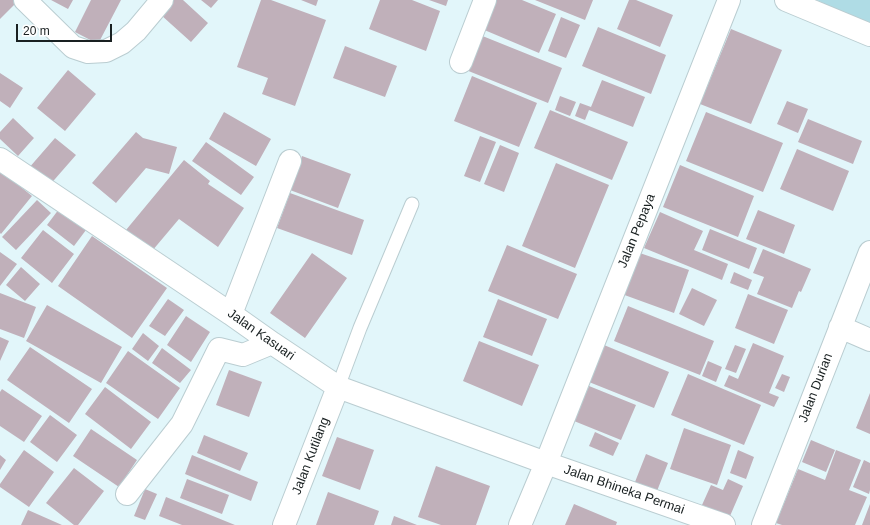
<!DOCTYPE html>
<html>
<head>
<meta charset="utf-8">
<style>
  body { margin:0 }
  #map { position:relative; width:870px; height:525px; overflow:hidden; background:#e2f6fa; font-family:Arial,sans-serif }
  canvas { display:block }
  .scale { position:absolute; left:16px; top:24px; width:96px; height:18px; box-sizing:border-box; border:2px solid #192021; border-top:0; padding-left:5px; font-size:12px; line-height:14px; white-space:nowrap; color:#192021; -webkit-text-stroke:3px #fff; paint-order:stroke }
</style>
</head>
<body>
<div id="map">
<canvas width="870" height="525"></canvas>
<div class="scale">20 m</div>
</div>
<script>
const ctx = document.querySelector('canvas').getContext('2d');
ctx.lineJoin = 'round';
function fill(path, color) { ctx.fillStyle = color; ctx.fill(path, 'evenodd'); }
const toPath = rows => new Path2D(rows.map(r => 'M' + r).join(''));
function trace(path, color, width, dash) { ctx.strokeStyle = color; ctx.lineWidth = width; ctx.lineCap = dash ? 'butt' : 'round'; ctx.setLineDash(dash || []); ctx.stroke(path); }
function label(font, color, halo, rows, align = 'center') {
  ctx.font = font + ' Arial,sans-serif'; ctx.lineWidth = 3.5; ctx.setLineDash([]); ctx.textBaseline = 'middle'; ctx.strokeStyle = halo; ctx.fillStyle = color; for (const [text, x, y, turn = 0] of rows) {
    ctx.save(); ctx.translate(x, y); ctx.rotate((+turn || 0) * Math.PI / 180); ctx.textAlign = isNaN(turn) ? turn : align; if (halo) ctx.strokeText(text, 0, 0); ctx.fillText(text, 0, 0); ctx.restore();
  }
}
fill(toPath([
  [817,0,870,0,870,28]
]), '#afdce5');
fill(toPath([
  [0,0,19,0,0,19],
  [51,0,73,0,68,9],
  [91,0,121,0,98,44,75,32],
  [174,0,183,0,208,23,191,42,161,15],
  [201,0,218,0,211,8],
  [261,0,271,0,326,20,295,106,262,94,268,78,237,67],
  [301,0,318,0,316,6],
  [380,0,412,0,440,11,426,51,369,29],
  [429,0,448,0,446,6],
  [494,0,522,0,556,14,539,53,482,29],
  [535,0,593,0,585,20],
  [629,0,636,0,673,15,660,47,617,29],
  [561,17,580,25,566,58,548,51],
  [598,27,666,55,651,94,582,66],
  [731,29,782,50,751,124,700,104],
  [480,35,562,68,548,103,466,70],
  [345,46,397,66,385,97,333,78],
  [68,70,96,94,65,131,37,108],
  [0,73,23,88,10,108,0,101],
  [472,76,537,103,519,147,454,121],
  [602,80,645,97,633,127,589,110,585,120,575,116,580,103,591,107],
  [560,96,576,102,570,116,555,110],
  [787,101,808,109,798,133,777,124],
  [550,110,628,142,612,180,534,148],
  [224,112,271,139,256,166,209,139],
  [706,112,783,143,763,192,686,161],
  [13,118,34,138,18,156,0,139,0,132],
  [808,119,862,141,853,164,798,142],
  [136,132,143,138,177,147,169,174,146,168,116,203,92,183],
  [480,136,496,142,480,182,464,176],
  [55,138,76,155,48,187,28,169],
  [206,142,254,177,241,195,192,161],
  [500,145,519,153,504,192,484,184],
  [797,149,849,171,833,211,780,189],
  [302,156,351,174,338,208,290,190],
  [184,160,210,181,208,184,244,208,218,247,179,219,152,251,126,230],
  [556,163,609,185,575,268,522,246],
  [680,165,754,196,738,237,663,207],
  [0,170,32,196,1,234,0,233],
  [290,193,364,220,352,255,277,228],
  [37,200,51,213,16,250,2,237],
  [59,209,86,230,74,246,47,225],
  [758,210,795,225,784,254,746,239],
  [660,212,703,231,694,250,728,264,722,280,644,248],
  [710,229,757,248,749,269,702,250],
  [43,230,74,254,52,283,21,258],
  [92,236,167,288,132,338,58,286],
  [507,245,577,274,558,319,488,291],
  [763,249,811,269,801,292,799,291,792,308,757,294,764,277,753,273],
  [634,251,689,270,674,313,619,293],
  [0,252,17,264,0,286],
  [312,253,347,278,305,338,270,313],
  [21,267,40,284,25,301,6,285],
  [734,272,752,280,748,290,730,283],
  [692,288,717,300,704,326,679,314],
  [0,293,36,307,24,338,0,329],
  [748,294,788,310,774,344,735,328],
  [168,299,184,310,165,336,149,326],
  [498,299,547,319,532,356,483,337],
  [47,305,122,347,101,383,26,341],
  [628,306,714,341,700,375,614,341],
  [186,316,210,332,191,362,167,345],
  [143,333,159,346,148,361,132,349],
  [0,337,9,341,0,361],
  [479,341,539,365,522,406,463,381],
  [753,343,784,356,769,393,779,397,774,407,724,386,729,375,738,379],
  [604,345,669,372,654,408,589,382],
  [735,345,746,349,736,373,725,369],
  [30,347,92,389,69,423,7,380],
  [162,348,191,370,180,383,152,363],
  [128,351,180,388,158,419,106,383],
  [708,361,722,367,716,382,702,376],
  [229,370,262,382,249,417,216,405],
  [688,374,761,405,744,445,671,415],
  [782,374,790,377,784,392,775,388],
  [589,386,636,405,621,440,574,421],
  [105,387,151,422,131,449,85,414],
  [2,389,42,416,24,442,0,426,0,392],
  [870,393,870,434,856,428],
  [50,415,77,435,57,462,30,442],
  [684,428,731,445,717,485,670,469],
  [91,429,137,460,119,487,73,456],
  [595,432,619,443,613,456,589,446],
  [204,435,248,453,240,471,197,453],
  [337,437,374,450,360,490,322,476],
  [811,440,835,450,826,472,802,462],
  [24,450,54,472,29,507,0,487,0,484],
  [738,450,754,457,746,479,730,473],
  [836,450,861,460,849,490,867,497,855,525,782,525,776,523,798,469,825,480],
  [646,454,668,463,657,491,635,482],
  [0,455,6,460,0,470],
  [192,455,258,482,251,501,185,474],
  [864,460,870,463,870,490,869,494,853,487],
  [436,466,490,486,476,525,441,525,418,517],
  [74,468,104,491,78,525,74,525,46,503],
  [187,479,229,495,222,514,180,498],
  [728,479,743,486,730,516,702,505,711,485,723,490],
  [145,489,157,494,145,520,134,516],
  [328,492,379,511,374,525,316,525],
  [166,497,235,525,182,525,159,516],
  [574,504,617,522,616,525,565,525],
  [870,504,870,525,862,525],
  [28,510,62,525,21,525],
  [394,516,417,525,391,525]
]), '#c0b0ba');
const service = toPath([
  [338,387,360,328,412,204]
]);
const minor = toPath([
  [25,0,73,47,88,52,106,51,122,43,136,31,162,0],
  [786,0,870,35],
  [461,62,485,0],
  [0,159,231,314,272,343,338,387,546,463,724,525],
  [231,314,290,161],
  [840,327,870,340],
  [127,494,182,424,219,349,243,355,272,343],
  [284,525,338,387],
  [520,525,546,463,729,0],
  [763,525,870,252]
]);
trace(service, '#bacdd1', 15);
trace(minor, '#bacdd1', 24);
trace(service, '#fff', 13);
trace(minor, '#fff', 22);
label('13px', '#192021', '#fff', [
  ["Jalan Pepaya",637,231,-68],
  ["Jalan Kasuari",261,335,35],
  ["Jalan Durian",816,388,-69],
  ["Jalan Kutilang",311,456,-69],
  ["Jalan Bhineka Permai",624,490,19]
]);
</script>
</body>
</html>
